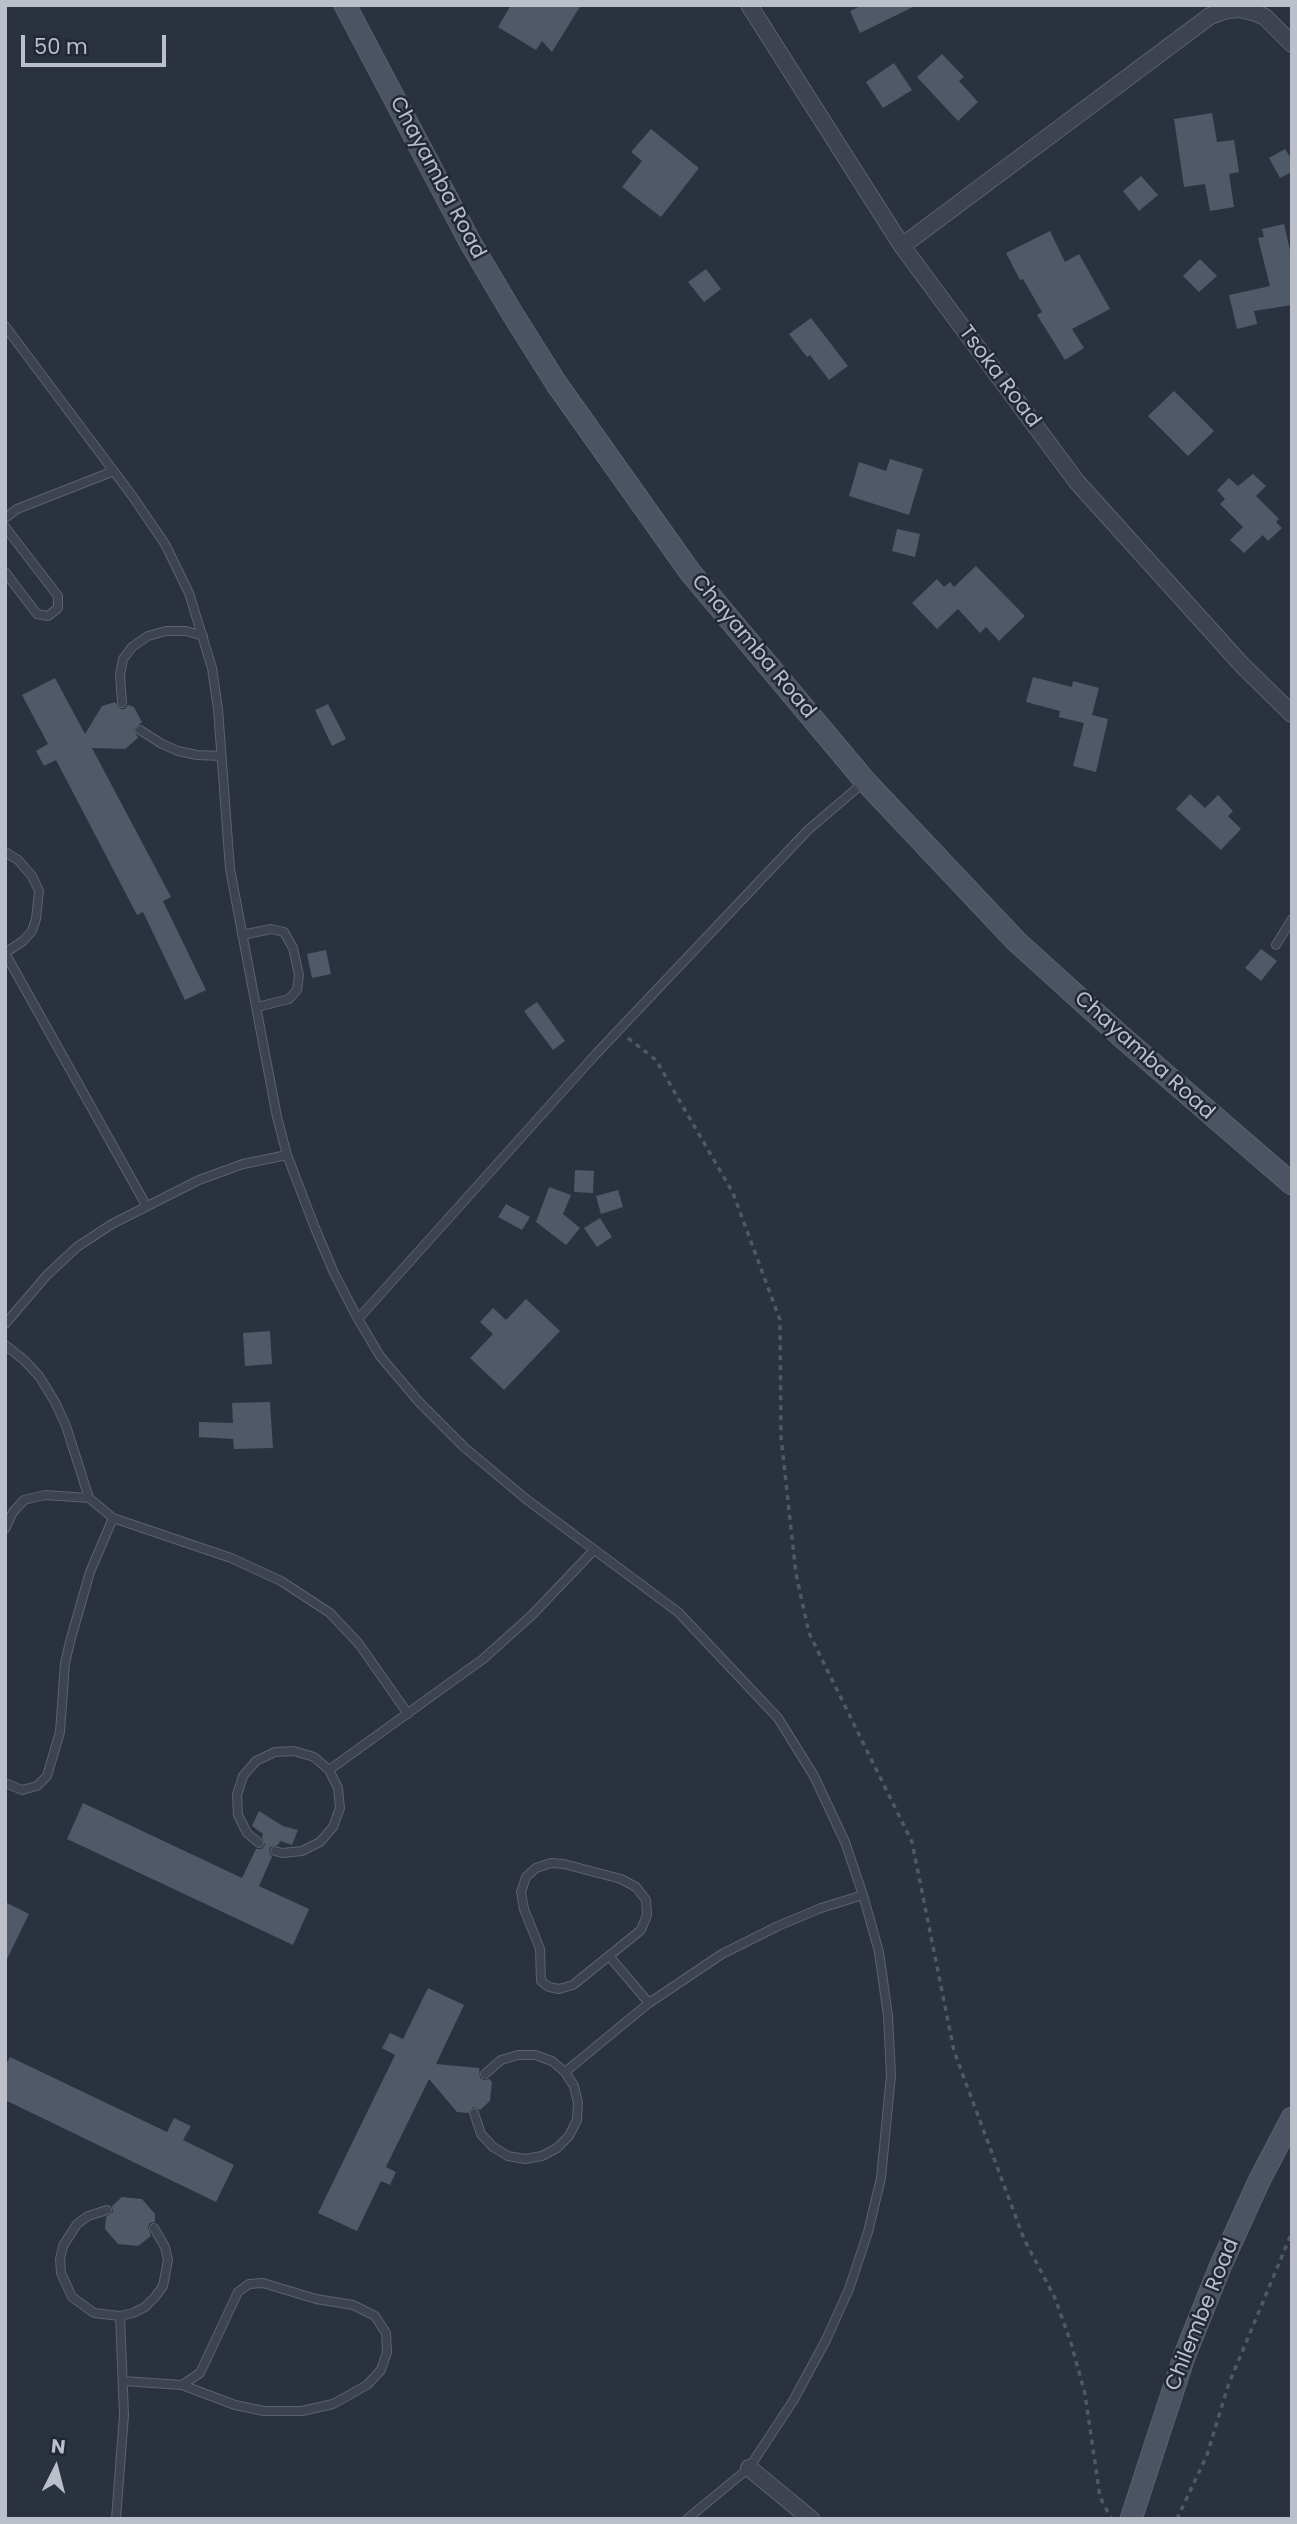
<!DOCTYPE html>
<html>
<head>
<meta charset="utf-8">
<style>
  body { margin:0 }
  #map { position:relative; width:1297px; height:2524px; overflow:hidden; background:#2a323f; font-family:Poppins,sans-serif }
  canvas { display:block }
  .frame { position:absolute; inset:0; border:7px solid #babfca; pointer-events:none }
  .north { position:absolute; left:21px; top:2433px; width:70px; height:70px; -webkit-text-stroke:5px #222935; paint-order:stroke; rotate:6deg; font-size:19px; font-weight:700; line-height:28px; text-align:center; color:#babfca }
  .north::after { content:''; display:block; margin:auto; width:24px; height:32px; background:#babfca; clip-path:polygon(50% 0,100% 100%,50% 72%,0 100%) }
  .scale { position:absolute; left:21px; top:35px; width:145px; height:32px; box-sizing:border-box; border:4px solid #babfca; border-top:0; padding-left:9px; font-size:21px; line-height:24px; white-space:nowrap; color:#babfca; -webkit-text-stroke:5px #222935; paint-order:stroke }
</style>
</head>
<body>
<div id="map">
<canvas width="1297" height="2524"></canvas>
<div class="frame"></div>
<div class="north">N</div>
<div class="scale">50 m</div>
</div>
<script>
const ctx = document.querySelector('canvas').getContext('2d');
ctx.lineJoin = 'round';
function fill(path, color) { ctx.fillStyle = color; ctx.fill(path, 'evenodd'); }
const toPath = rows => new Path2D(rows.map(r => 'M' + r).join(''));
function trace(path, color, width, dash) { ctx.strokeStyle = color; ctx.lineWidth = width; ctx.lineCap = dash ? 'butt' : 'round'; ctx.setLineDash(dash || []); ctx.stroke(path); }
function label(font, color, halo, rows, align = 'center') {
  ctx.font = font + ' Poppins,sans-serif'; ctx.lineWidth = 5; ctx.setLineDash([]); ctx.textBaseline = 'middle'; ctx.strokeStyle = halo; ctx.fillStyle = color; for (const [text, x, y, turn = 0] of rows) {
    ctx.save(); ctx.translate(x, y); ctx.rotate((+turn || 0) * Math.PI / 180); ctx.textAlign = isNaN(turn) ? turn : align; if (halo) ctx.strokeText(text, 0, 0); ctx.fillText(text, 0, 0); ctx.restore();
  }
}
fill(toPath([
  [511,5,581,5,552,52,542,41,536,50,498,27],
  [862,5,917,5,860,33,850,11],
  [942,54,964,77,959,81,978,102,958,121,917,77],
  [894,63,912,90,883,108,866,82],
  [1212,113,1217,142,1234,140,1239,172,1229,174,1234,207,1210,211,1205,184,1184,187,1174,119],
  [651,129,699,168,661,217,622,187,642,161,631,152],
  [1285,149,1292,160,1292,172,1280,178,1269,158],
  [1141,176,1158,195,1139,211,1123,191],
  [1284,224,1290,250,1292,250,1292,305,1254,311,1257,324,1237,329,1229,295,1270,286,1258,238,1264,237,1262,229],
  [1050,231,1065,262,1079,254,1110,309,1072,329,1084,348,1065,360,1037,315,1042,312,1023,279,1020,280,1006,253],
  [1200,259,1217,276,1199,292,1183,276],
  [706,269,721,289,704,302,688,282],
  [811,318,848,366,829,380,810,355,807,357,789,334],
  [1174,391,1214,431,1188,456,1148,416],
  [890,459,923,469,909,515,849,496,859,462,886,471],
  [1253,474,1266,486,1256,496,1279,519,1276,522,1282,528,1268,541,1263,535,1244,553,1230,540,1243,527,1220,504,1225,499,1217,490,1229,478,1238,486],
  [897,529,920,534,915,557,892,551],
  [976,566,1025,616,999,641,986,627,980,633,958,609,937,629,912,603,937,579,944,587,950,582,954,587],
  [1033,677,1072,687,1073,681,1099,688,1092,715,1108,719,1096,772,1073,766,1084,723,1059,717,1060,711,1026,702],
  [55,678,85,734,102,706,115,702,120,709,125,709,128,705,134,707,142,722,134,729,138,738,125,749,92,748,171,897,163,901,206,990,185,1000,143,912,137,915,56,760,44,766,36,751,48,744,22,695],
  [328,704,346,739,332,746,315,710],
  [1190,794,1205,808,1218,795,1233,811,1228,816,1241,829,1221,850,1176,809],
  [1261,949,1277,961,1261,981,1245,968],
  [326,950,331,974,312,978,307,954],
  [537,1002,565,1041,553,1050,524,1011],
  [575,1170,594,1171,593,1193,574,1192],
  [549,1187,571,1195,563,1214,580,1228,566,1245,536,1222],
  [618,1190,623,1207,601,1214,596,1196],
  [506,1204,530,1217,522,1230,498,1217],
  [600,1218,612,1237,597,1247,584,1228],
  [526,1299,560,1331,504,1390,470,1358,493,1334,480,1322,493,1308,506,1320],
  [270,1331,272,1364,245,1366,243,1333],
  [270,1402,273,1448,234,1449,233,1439,199,1437,199,1422,233,1423,232,1403],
  [83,1803,242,1878,256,1849,262,1849,265,1845,262,1837,263,1834,252,1826,259,1811,283,1826,298,1830,292,1845,280,1841,278,1845,270,1847,269,1852,272,1857,259,1886,309,1909,293,1945,67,1839],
  [5,1902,29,1914,5,1963],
  [428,1988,464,2005,436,2064,479,2068,480,2078,484,2080,489,2079,492,2082,490,2101,480,2110,473,2107,468,2113,457,2112,429,2079,386,2167,396,2172,390,2185,381,2181,357,2231,318,2213,395,2055,382,2048,390,2033,403,2039],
  [10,2057,167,2132,174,2118,191,2126,183,2140,234,2165,216,2202,5,2100,5,2066],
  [122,2197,142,2199,155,2214,155,2222,150,2223,148,2227,151,2236,138,2246,118,2244,105,2229,106,2217,113,2212,112,2206]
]), '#505967');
const service = toPath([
  [5,326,133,497,165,544,189,593,212,668,218,709,230,869,277,1117,287,1155,315,1228,334,1273,358,1319,380,1356,419,1402,464,1447,526,1499,678,1612,778,1718,814,1776,845,1842,863,1895,879,1952,888,2016,891,2075,881,2178,868,2232,849,2289,826,2340,793,2401,749,2468,687,2519],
  [5,518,17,509,114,471],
  [5,527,58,596,58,608,48,616,37,614,5,572],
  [122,703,120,675,123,659,132,647,148,636,166,631,186,631,203,636],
  [140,730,162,744,178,751,197,755,221,756],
  [5,852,18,860,32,876,39,891,36,919,32,931,23,941,5,953,146,1205],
  [242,935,271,929,284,932,293,948,299,975,297,990,289,999,257,1007],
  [1276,945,1292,919],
  [358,1319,596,1054,808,830,863,783],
  [5,1324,47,1275,77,1247,112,1224,199,1180,243,1164,287,1155],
  [5,1345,24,1360,39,1376,55,1402,66,1426,89,1498,113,1518,231,1558,281,1581,330,1613,359,1644,408,1714],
  [5,1529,13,1512,24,1500,45,1495,89,1498],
  [329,1770,483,1659,532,1615,594,1550],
  [5,1783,22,1790,37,1786,47,1776,60,1732,65,1663,71,1638,90,1572,113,1518],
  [259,1843,247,1833,238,1815,237,1795,243,1776,256,1761,275,1752,294,1751,314,1757,329,1770,338,1788,340,1808,333,1827,320,1842,302,1851,282,1853,275,1851],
  [551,1863,564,1864,621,1879,636,1887,646,1900,647,1915,641,1930,573,1985,559,1989,549,1987,541,1981,540,1949,524,1909,521,1892,526,1877,536,1868,551,1863],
  [609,1956,649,2003],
  [565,2072,649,2003,722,1954,778,1926,821,1908,863,1895],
  [474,2113,481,2134,493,2147,508,2156,525,2159,542,2156,557,2148,569,2136,577,2120,578,2103,574,2086,565,2072,552,2061,535,2055,518,2055,501,2060,485,2074],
  [107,2210,88,2216,77,2224,63,2246,60,2259,61,2273,72,2297,94,2313,120,2316,133,2313,145,2307,155,2297,163,2286,168,2260,165,2247,154,2228],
  [263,2283,316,2299,353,2305,375,2316,386,2333,387,2352,381,2370,367,2385,333,2404,302,2411,264,2411,235,2405,182,2385,200,2373,238,2292,249,2284,263,2283],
  [123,2381,182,2385],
  [116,2519,124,2415,120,2316]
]);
const minor = toPath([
  [749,5,902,246,1077,482,1242,665,1292,714],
  [902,246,1210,16,1227,10,1240,9,1256,13,1265,17,1292,44],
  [749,2468,811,2519]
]);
const secondary = toPath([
  [345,5,470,242,512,313,556,383,690,572,865,781,1016,941,1123,1038,1292,1184],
  [1131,2519,1184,2357,1220,2267,1259,2181,1292,2118]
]);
trace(service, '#5b626d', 10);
trace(minor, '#5b626d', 18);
trace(secondary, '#5b626d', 23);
trace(toPath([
  [628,1038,656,1060,733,1193,780,1320,781,1437,796,1574,809,1633,912,1842,954,2051,1024,2239,1055,2298,1071,2343,1085,2394,1100,2497,1111,2518],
  [1177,2519,1207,2455,1228,2386,1292,2232]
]), '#4c5b5f', 3.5, [5, 5]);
trace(service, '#3e444f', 8);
trace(minor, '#3e444f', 16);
trace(secondary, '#4c5362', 21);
label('21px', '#babfca', '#222935', [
  ["Chayamba Road",437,178,62],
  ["Tsoka Road",999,377,53],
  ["Chayamba Road",753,647,50],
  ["Chayamba Road",1144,1056,42],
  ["Chilembe Road",1203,2315,-68]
]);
</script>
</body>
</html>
